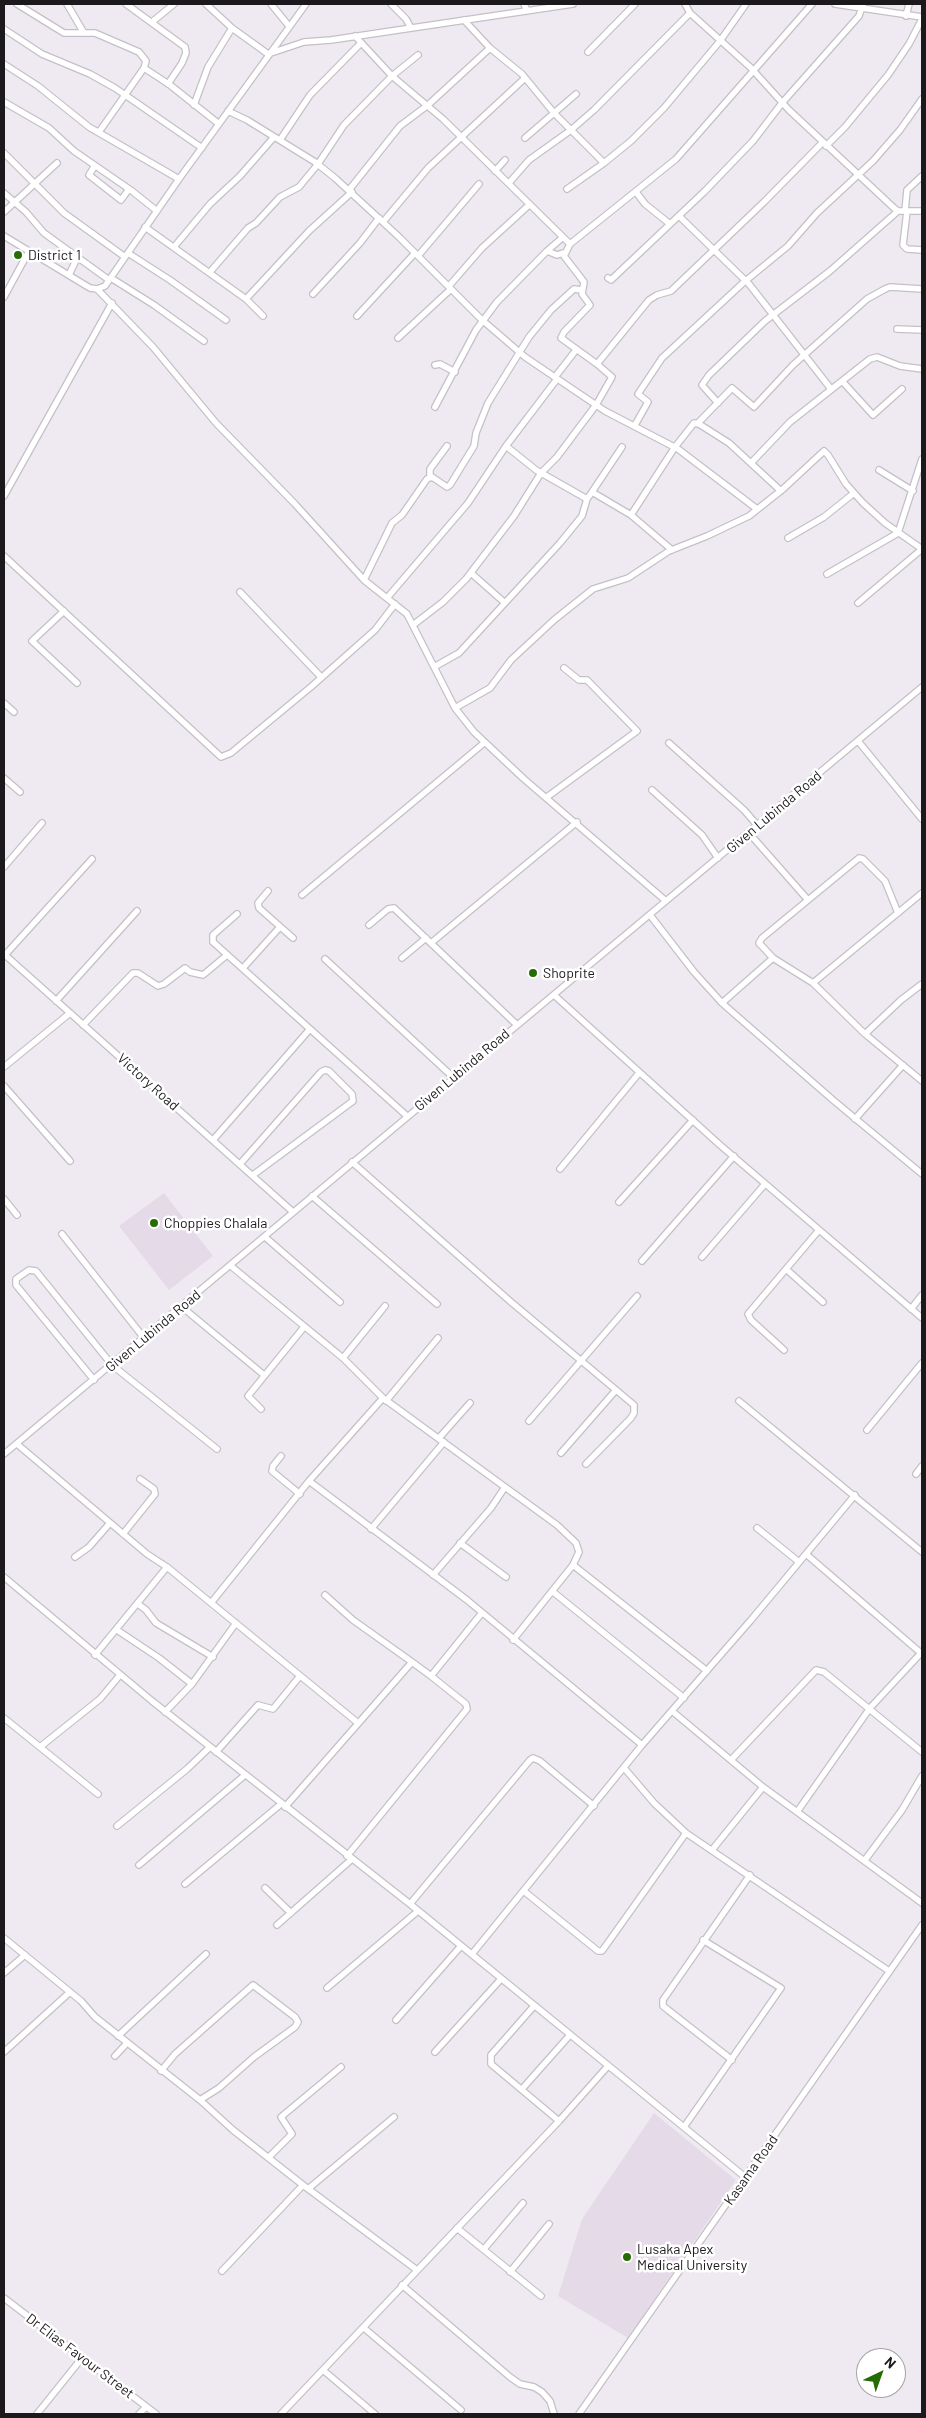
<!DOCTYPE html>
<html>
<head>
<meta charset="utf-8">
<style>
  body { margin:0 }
  #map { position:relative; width:926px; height:2418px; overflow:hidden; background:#efeaf1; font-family:Barlow,sans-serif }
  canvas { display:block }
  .frame { position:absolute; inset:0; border:5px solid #1b191c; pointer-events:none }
  .north { position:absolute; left:856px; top:2348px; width:50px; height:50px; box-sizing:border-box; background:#fff; border:1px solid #a4a3a4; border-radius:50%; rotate:42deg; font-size:14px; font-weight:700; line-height:20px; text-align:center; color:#1b191c }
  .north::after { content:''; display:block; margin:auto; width:18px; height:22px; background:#266b04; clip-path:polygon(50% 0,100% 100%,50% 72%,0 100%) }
</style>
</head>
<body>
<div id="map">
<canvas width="926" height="2418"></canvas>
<div class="frame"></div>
<div class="north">N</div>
</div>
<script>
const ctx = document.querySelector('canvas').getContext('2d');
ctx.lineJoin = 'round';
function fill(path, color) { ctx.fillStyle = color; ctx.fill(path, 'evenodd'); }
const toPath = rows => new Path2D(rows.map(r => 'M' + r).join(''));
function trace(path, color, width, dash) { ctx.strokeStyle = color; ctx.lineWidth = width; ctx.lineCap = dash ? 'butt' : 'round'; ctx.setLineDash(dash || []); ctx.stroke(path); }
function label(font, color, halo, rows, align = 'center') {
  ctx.font = font + ' Barlow,sans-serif'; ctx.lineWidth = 5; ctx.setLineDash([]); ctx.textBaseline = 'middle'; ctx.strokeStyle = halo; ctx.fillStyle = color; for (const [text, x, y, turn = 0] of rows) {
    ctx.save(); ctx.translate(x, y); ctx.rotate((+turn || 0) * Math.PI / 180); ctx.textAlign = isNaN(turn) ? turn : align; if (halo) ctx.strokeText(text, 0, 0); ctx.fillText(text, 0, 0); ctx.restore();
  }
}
fill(toPath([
  [164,1193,213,1256,169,1290,119,1226],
  [654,2113,736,2180,628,2338,558,2296,582,2219]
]), '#e5dbe8');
const minor = toPath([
  [17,4,64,33,95,33,139,52,146,61,144,68,170,85,219,124],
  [67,4,84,33],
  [126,4,185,47,186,53,182,63,168,84],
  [206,4,232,28,268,54,304,42,331,40,573,4],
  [271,4,289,26],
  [391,4,406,19,411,28],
  [524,4,527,11],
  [685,4,690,13,750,67,789,110,894,208,898,211,922,211],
  [812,4,676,159,570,244,564,256,584,282,582,294,590,305,564,332,561,338,597,364,649,300,657,295,671,291,764,202,822,143],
  [835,4,922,17],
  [906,16,909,4],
  [464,20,490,48,522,74,554,113,604,163,631,141,664,108,720,41,746,4],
  [152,22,174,4],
  [4,29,42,54,90,74,115,88,202,148],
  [355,36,392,76,443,119,570,244],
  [588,52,635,4],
  [4,64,38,86,89,127,179,179],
  [4,102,49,128,74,151,132,191,157,211],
  [194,105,208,67,232,28],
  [228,111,247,120,315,162,335,178,399,237,481,319,525,357,605,411,678,449,757,509],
  [99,132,144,68],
  [525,138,576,94],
  [280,140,310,95,361,43],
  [826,146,845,127,888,75,909,44,922,19],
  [4,153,64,213,125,257],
  [94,167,89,175,121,200,129,189],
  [495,171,505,160],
  [509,183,529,160,571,130,594,110,690,13],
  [567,189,604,163],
  [349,190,400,126,428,105,490,48],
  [636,192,645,204,670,224],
  [4,193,26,212,44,233,109,280],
  [905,211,907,190,922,176],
  [907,211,903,245,907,249,922,250],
  [4,212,57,163],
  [679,216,749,284,831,389],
  [383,222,428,168,525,78],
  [145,227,246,299,263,316],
  [4,236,90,288,97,289,105,286,179,179,306,4],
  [174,247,210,204,240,176,274,137],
  [547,251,562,238],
  [128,253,170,280,226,320],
  [418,256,479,184],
  [210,272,248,228,256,223,280,197,299,187,318,164,344,125,392,76,418,55],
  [69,275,77,258],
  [111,278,154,305,204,341],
  [608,278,611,280,705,191,753,141,782,103,859,16,863,4],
  [449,286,482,248,529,205],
  [97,289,153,347,216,423,295,504,364,580,407,614,455,708,474,732,524,779,666,901],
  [313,294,360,243,379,218],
  [4,297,29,251],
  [246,299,309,231,352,192],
  [357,316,415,253],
  [897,329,922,330],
  [398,338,451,289],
  [435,365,440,364,455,372],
  [555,377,576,350],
  [842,381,873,415,902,389],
  [718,403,702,385,709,375,765,321,830,271,898,211],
  [435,407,476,330,497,302,547,251,557,255,563,253],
  [698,423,732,388,754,407,793,365,867,299,885,289,890,287,922,289],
  [635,425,648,402,638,394,662,358,743,283,788,246,817,213,873,161,900,130,922,99],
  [506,446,536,470,587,499],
  [751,463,790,422,870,359,877,357,900,366,922,369],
  [879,470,913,491],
  [430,477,430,469,447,446],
  [592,492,622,447],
  [4,496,112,303],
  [631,515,675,447,694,423,699,424,729,443,781,491],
  [788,538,824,517,854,493],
  [4,556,221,757,231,753,312,686,375,630,395,604],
  [471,573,505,603],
  [827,574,898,533,922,459],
  [364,580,392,523,402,515,427,479,432,477,447,487,450,485,474,446,476,433,488,403,529,337,551,310,574,289,581,290],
  [240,592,321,677],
  [387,598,468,503,506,446,557,379],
  [858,603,922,549],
  [64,611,32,641,77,683],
  [413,625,443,602,466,579,514,516,541,473,557,457,596,405,612,377,597,364],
  [434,667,459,653,560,543,582,516,587,499,592,492,631,515,672,550],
  [4,703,14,712],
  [455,708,490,688,511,660,554,620,593,589,628,578,669,551,707,536,749,516,783,489,824,451,828,455,846,484,863,503,885,523,922,549],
  [858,741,922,819],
  [669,743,744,810,758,826],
  [4,778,20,792],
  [652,790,702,835,718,858],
  [547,797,637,731,587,680,579,680,564,668],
  [749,833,808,900],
  [4,867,42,823],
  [268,891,258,903,259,908,293,938],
  [302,895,484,743],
  [898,913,885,881,863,859,859,858,762,938,759,943,773,958,813,983,865,1034,922,1081],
  [237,914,213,935,213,942,407,1116],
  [650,915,694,972,722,1003,833,1100,922,1174],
  [369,925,388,909,394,908,516,1024],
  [431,943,577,822],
  [4,954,293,1212],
  [5,955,92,859],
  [402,958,426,938],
  [325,959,454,1078],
  [243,968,280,927],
  [813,983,922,893],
  [554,995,720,1145,922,1318],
  [56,1001,137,911],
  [722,1003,773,958],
  [83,1025,133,973,138,973,158,986,164,984,185,968,190,972,203,975,227,955],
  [865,1034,901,1000,922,984],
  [4,1067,70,1013],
  [4,1086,70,1161],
  [855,1119,903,1065],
  [213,1140,310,1029],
  [352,1162,511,1302,634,1405,634,1413,631,1418,586,1464],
  [240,1164,321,1072,325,1070,329,1071,352,1094,353,1101,253,1175],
  [560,1169,639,1073],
  [312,1196,437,1304],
  [4,1199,17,1215],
  [619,1202,693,1120],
  [62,1234,144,1338],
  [265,1237,340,1302],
  [702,1257,765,1184],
  [642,1261,734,1156],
  [231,1266,343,1358,383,1398,557,1525,576,1543,579,1552,573,1565,513,1640],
  [786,1269,823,1302],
  [182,1307,264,1375],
  [911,1309,922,1295],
  [784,1350,751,1320,748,1314,819,1230],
  [343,1358,385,1306],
  [94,1380,16,1285,16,1279,29,1270,36,1271,112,1365,217,1449],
  [386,1401,438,1338],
  [739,1401,922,1552],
  [261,1409,248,1396,304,1327],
  [529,1421,637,1296],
  [867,1430,922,1363],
  [439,1438,470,1403],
  [17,1444,147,1554,167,1567,358,1723],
  [561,1453,616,1390],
  [4,1454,922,687],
  [281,1456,273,1466,272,1471,300,1494],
  [916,1474,922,1466],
  [309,1481,467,1600,642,1745],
  [757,1528,799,1562],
  [371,1529,444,1442],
  [123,1534,155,1494,154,1489,140,1479],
  [460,1543,506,1577],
  [806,1554,922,1654],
  [75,1557,89,1547,110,1523],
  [573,1565,707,1671],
  [433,1575,491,1508,505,1487],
  [4,1577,152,1701,410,1904,745,2177],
  [552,1591,684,1698],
  [325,1595,353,1620,412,1662],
  [211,1603,309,1481,383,1398],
  [138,1604,146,1610,156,1623,213,1657],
  [117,1630,159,1658,192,1684],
  [95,1655,167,1567],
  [431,1676,481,1614],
  [672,1711,763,1787,922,1903],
  [165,1712,192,1684,236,1623],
  [4,1718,98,1794],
  [40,1747,100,1699,120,1675],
  [216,1752,258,1705,273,1709,300,1676],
  [731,1760,816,1670,824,1672,922,1752],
  [625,1769,654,1803,686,1833,889,1971],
  [285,1807,412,1662,431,1676,466,1704,467,1709,347,1856],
  [797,1812,870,1708,921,1653],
  [117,1826,187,1769,210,1747],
  [712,1850,763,1787],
  [865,1860,902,1810,922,1776],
  [139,1865,245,1775],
  [185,1884,281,1804],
  [265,1888,291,1913],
  [525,1892,598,1951,602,1951,686,1833],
  [410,1904,530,1760,533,1758,540,1761,594,1806],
  [277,1925,352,1859],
  [4,1938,81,2001,95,2017,200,2100,233,2130,303,2185,417,2270],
  [472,1954,642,1745,751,1620,855,1495],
  [4,1973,25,1955],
  [327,1988,418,1911],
  [534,2006,491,2055,491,2064,559,2121],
  [396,2020,461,1946],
  [118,2036,206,1954],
  [4,2052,70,1992],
  [435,2052,501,1979],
  [115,2056,127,2043],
  [732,2060,668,2010,663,2006,663,2000,750,1875],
  [161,2071,175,2054,253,1985,295,2017,298,2022,295,2027,254,2057,219,2088,200,2100],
  [522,2089,570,2035],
  [684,2127,781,1988,703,1940],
  [269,2157,292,2134,281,2117,341,2067],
  [308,2189,394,2117],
  [457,2228,541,2296],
  [484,2249,523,2203],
  [222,2271,303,2185],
  [510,2272,549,2224],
  [402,2285,510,2377,520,2384,534,2387,542,2392,550,2401,554,2414],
  [4,2298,156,2414],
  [364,2328,461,2410],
  [323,2370,375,2414],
  [37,2414,82,2358],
  [139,2414,146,2407],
  [281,2414,559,2121,608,2066],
  [579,2414,922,1925]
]);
trace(minor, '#c5c0c7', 8);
trace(minor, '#fff', 5.5);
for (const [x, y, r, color] of [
  [18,255,5,"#266b04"],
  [533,973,5,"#266b04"],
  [154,1223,5,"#266b04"],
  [627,2257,5,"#266b04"]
]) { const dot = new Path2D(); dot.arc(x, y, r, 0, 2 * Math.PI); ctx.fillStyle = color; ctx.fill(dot); trace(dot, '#fff', 2); }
label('14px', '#1b191c', '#fff', [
  ["District 1",28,255],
  ["Shoprite",543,973],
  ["Choppies Chalala",164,1223],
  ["Lusaka Apex",637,2249],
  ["Medical University",637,2265]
], 'left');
label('14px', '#1b191c', '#fff', [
  ["Given Lubinda Road",774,812,-40],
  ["Given Lubinda Road",462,1070,-40],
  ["Victory Road",148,1082,42],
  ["Given Lubinda Road",153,1331,-40],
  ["Kasama Road",751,2170,-55],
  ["Dr Elias Favour Street",80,2356,37]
]);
</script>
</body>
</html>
